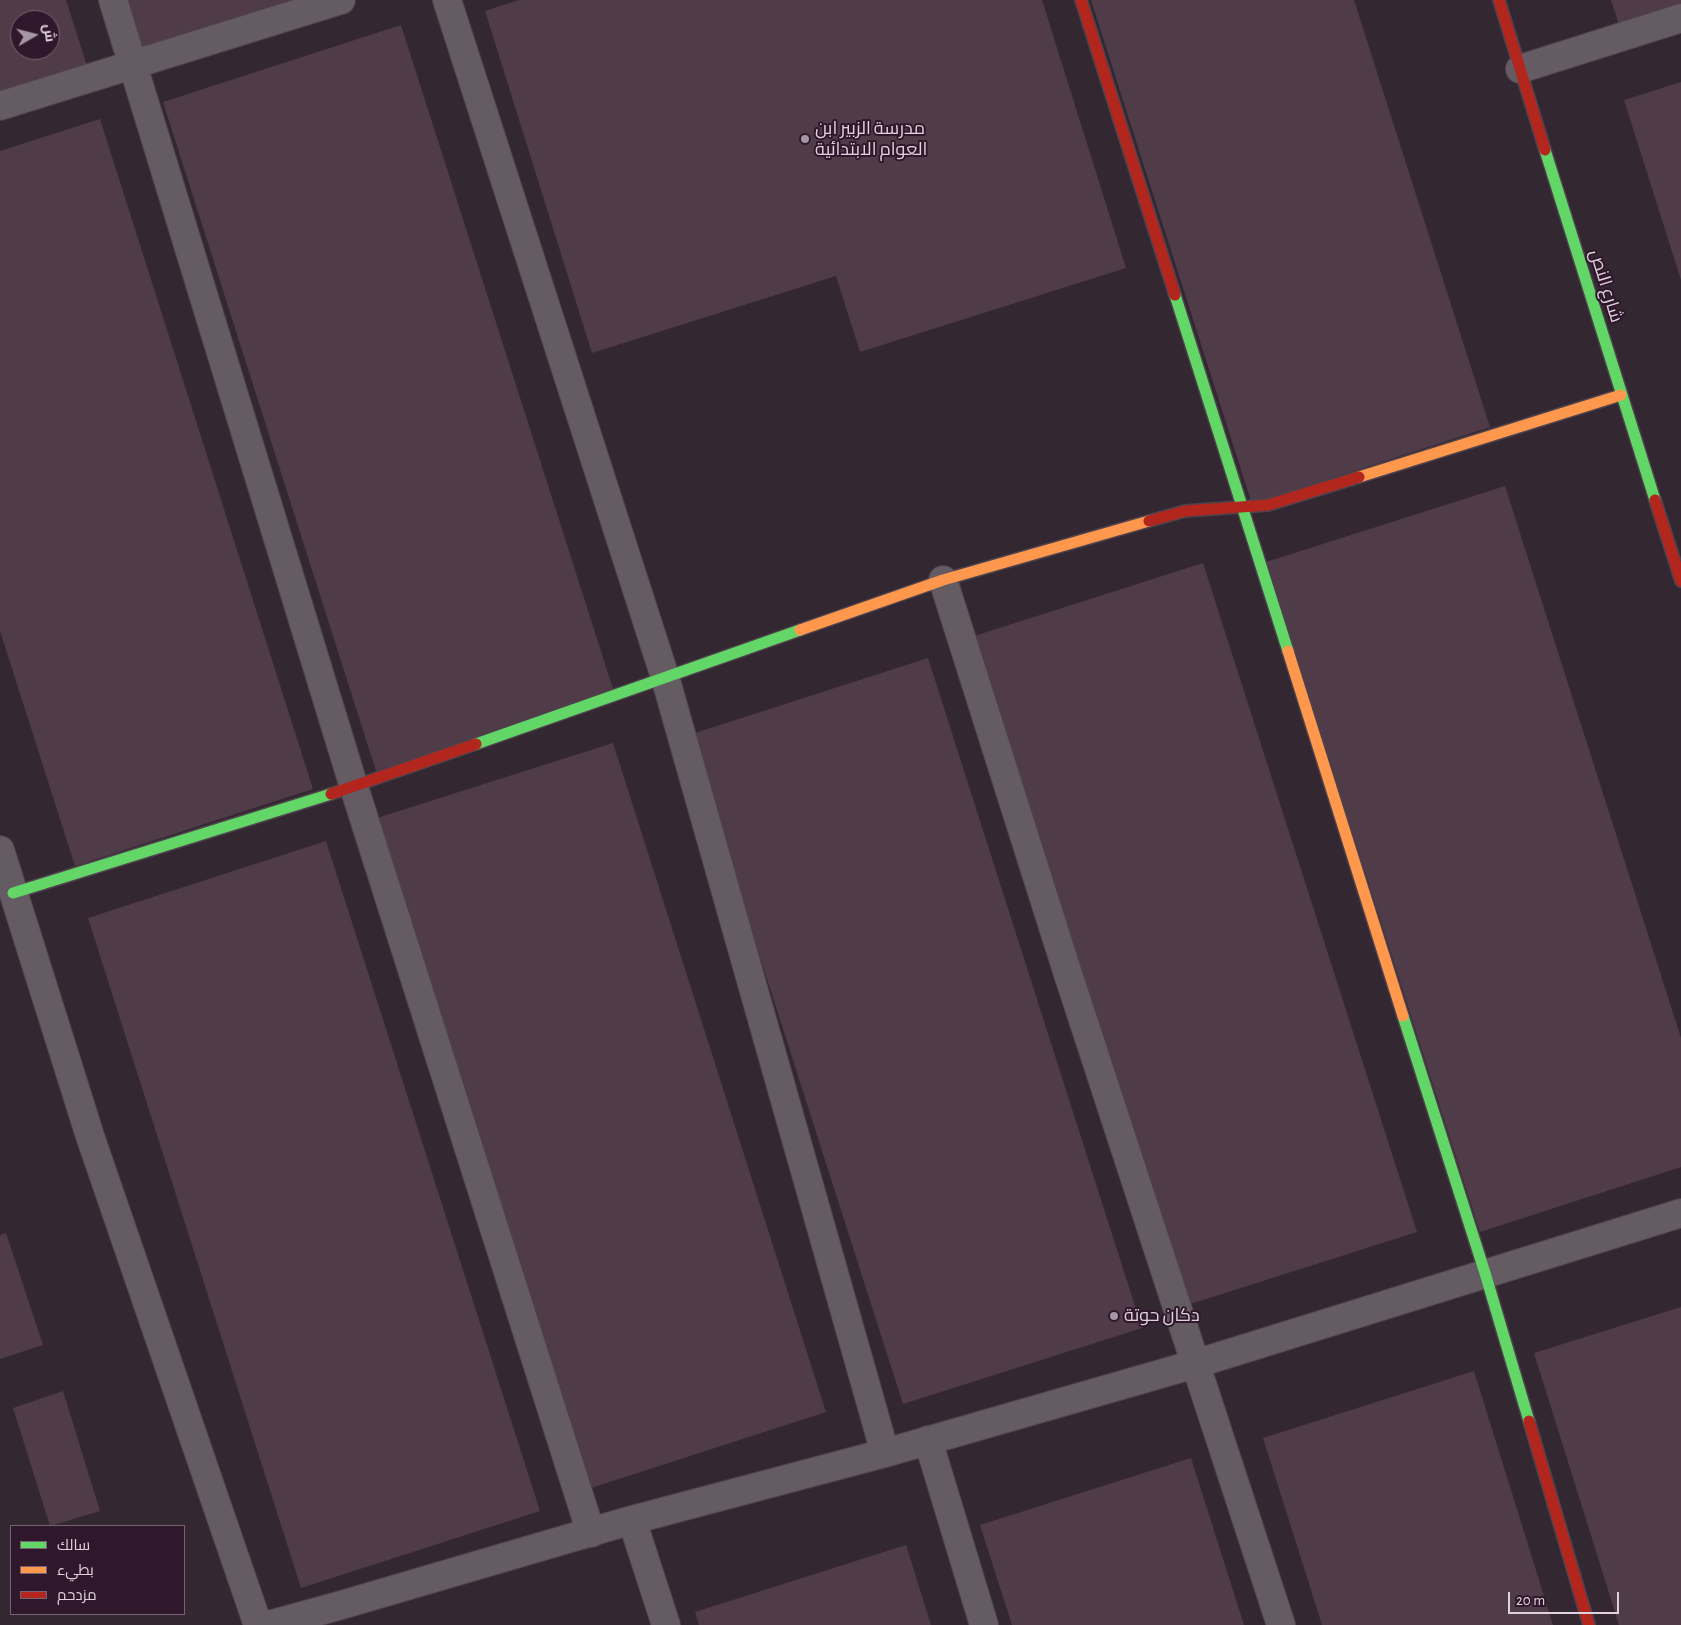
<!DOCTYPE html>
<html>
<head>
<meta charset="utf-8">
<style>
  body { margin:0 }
  #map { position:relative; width:1681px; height:1625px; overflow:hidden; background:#332732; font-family:"Alegreya Sans",Cairo,sans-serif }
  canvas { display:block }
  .legend { position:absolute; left:10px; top:1525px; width:175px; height:90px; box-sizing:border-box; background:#2f182b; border:1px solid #766273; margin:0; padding:6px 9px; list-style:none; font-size:15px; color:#e1d1de }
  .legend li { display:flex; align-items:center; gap:10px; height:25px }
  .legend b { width:25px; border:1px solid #766273 }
  .north { position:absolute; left:10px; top:10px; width:50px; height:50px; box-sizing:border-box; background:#2f182b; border:1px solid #766273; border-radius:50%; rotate:82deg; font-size:14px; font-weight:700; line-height:20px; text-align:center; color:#e1d1de }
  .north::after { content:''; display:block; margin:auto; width:18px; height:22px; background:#a496a2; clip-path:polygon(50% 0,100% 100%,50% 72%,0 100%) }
  .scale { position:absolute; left:1508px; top:1592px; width:111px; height:22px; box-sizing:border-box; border:2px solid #e1d1de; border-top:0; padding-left:6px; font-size:15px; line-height:18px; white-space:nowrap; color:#e1d1de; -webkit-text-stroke:4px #2f182b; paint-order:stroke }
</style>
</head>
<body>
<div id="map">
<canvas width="1681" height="1625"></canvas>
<ul class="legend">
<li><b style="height:6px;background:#63d668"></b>سالك</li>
<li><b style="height:6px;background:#ff974d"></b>بطيء</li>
<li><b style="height:6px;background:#b3261e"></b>مزدحم</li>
</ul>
<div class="north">ش</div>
<div class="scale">20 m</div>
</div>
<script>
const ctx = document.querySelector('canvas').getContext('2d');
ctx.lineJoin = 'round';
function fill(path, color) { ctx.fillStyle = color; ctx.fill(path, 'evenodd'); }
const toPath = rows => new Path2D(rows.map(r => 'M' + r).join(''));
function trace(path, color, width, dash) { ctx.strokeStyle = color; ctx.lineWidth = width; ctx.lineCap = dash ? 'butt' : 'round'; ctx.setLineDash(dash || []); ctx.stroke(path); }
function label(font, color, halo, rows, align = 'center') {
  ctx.font = font + ' "Alegreya Sans",Cairo,sans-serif'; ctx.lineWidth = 4; ctx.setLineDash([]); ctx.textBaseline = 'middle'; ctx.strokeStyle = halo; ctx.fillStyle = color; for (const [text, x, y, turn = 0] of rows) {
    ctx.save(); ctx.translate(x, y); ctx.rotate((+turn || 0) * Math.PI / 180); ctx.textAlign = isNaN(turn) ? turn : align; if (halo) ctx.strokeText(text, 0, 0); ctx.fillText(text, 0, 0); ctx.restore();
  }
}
fill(toPath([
  [0,0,66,0,87,66,0,94],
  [20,20,50,20,50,50,20,50],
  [127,0,295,0,143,50],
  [519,0,1042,0,1126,268,860,352,836,276,592,353,485,11],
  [1091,0,1354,0,1490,427,1252,504],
  [1611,0,1681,0,1681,26,1625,43],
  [401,25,615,695,376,771,163,102],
  [1681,82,1681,280,1624,100],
  [100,119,313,789,75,866,0,631,0,151],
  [1505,486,1681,1038,1681,1167,1480,1232,1266,562],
  [1203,563,1417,1232,1178,1308,965,639],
  [928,658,1142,1328,903,1404,689,735],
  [613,743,826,1412,588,1489,374,819],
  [326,841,540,1511,301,1588,88,918],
  [6,1233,43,1345,0,1359,0,1235],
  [1681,1307,1681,1625,1619,1625,1534,1353],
  [1474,1371,1553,1625,1322,1625,1263,1438],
  [63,1391,100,1511,50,1526,13,1408],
  [1191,1458,1244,1625,1012,1625,980,1525],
  [906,1545,931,1625,699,1625,695,1612]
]), '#503c48');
const street = toPath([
  [113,0,354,787,591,1533],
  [447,0,665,677,885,1453],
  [1520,69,1681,18],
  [0,106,341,0],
  [943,580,1068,974,1281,1625],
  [0,850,90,1136,258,1625],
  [928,1440,984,1625],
  [632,1520,666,1625],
  [269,1625,338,1606,632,1520,885,1453,1195,1364,1681,1213]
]);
const fast = toPath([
  [1545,150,1655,500],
  [1175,295,1288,651],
  [476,744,800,630],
  [13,893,331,794],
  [1403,1016,1485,1273,1529,1421]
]);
const slow = toPath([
  [1359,477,1621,395],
  [800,630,943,580,1149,521],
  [1288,651,1403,1016]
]);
const jam = toPath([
  [1081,0,1175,295],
  [1499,0,1545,150],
  [1655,500,1681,581],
  [1149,521,1185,511,1268,505,1359,477],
  [331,794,476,744],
  [1529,1421,1589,1625]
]);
trace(street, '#4e434c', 30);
trace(fast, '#4e434c', 14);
trace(slow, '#4e434c', 14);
trace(jam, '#4e434c', 14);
trace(street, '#655c63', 28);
trace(fast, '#63d668', 11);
trace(slow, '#ff974d', 11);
trace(jam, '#b3261e', 11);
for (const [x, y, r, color] of [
  [805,139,5,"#a496a2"],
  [1114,1316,5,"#a496a2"]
]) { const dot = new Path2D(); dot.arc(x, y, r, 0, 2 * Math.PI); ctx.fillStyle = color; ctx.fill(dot); trace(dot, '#2f182b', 2); }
label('18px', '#e1d1de', '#2f182b', [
  ["مدرسة الزبير ابن",815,129],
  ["العوام الابتدائية",815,150],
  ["دكان حوتة",1124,1316]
], 'left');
label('18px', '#e1d1de', '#2f182b', [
  ["شارع النص",1606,286,73]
]);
</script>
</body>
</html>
